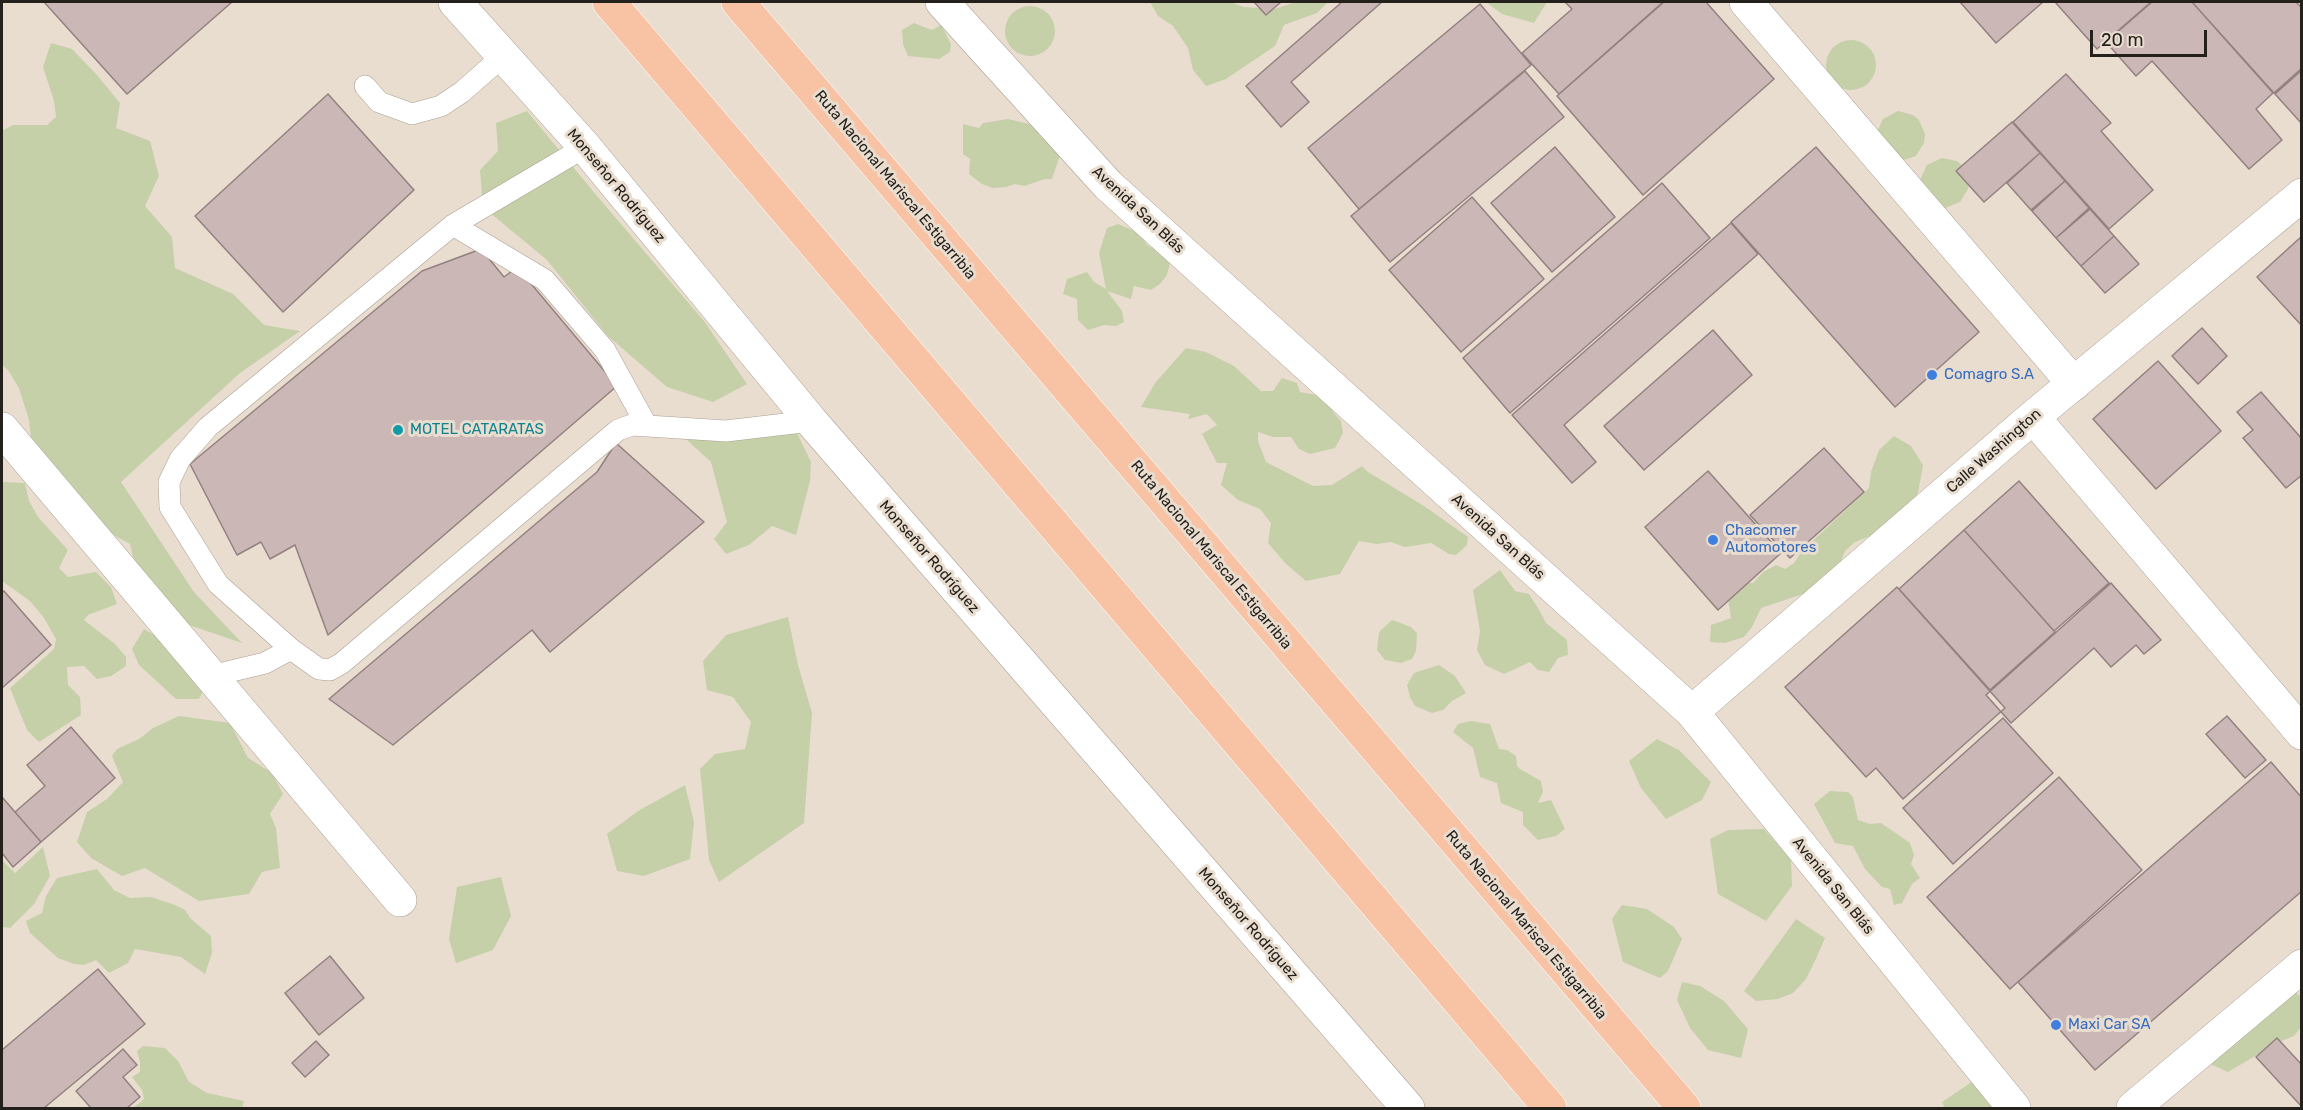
<!DOCTYPE html>
<html>
<head>
<meta charset="utf-8">
<style>
  body { margin:0 }
  #map { position:relative; width:2303px; height:1110px; overflow:hidden; background:#e9ddd0; font-family:Rubik,sans-serif }
  canvas { display:block }
  .frame { position:absolute; inset:0; border:3px solid #24201b; pointer-events:none }
  .scale { position:absolute; left:2090px; top:30px; width:117px; height:27px; box-sizing:border-box; border:3px solid #24201b; border-top:0; padding-left:8px; font-size:18px; line-height:21px; white-space:nowrap; color:#24201b; -webkit-text-stroke:4px #e9ddd0; paint-order:stroke }
</style>
</head>
<body>
<div id="map">
<canvas width="2303" height="1110"></canvas>
<div class="frame"></div>
<div class="scale">20 m</div>
</div>
<script>
const ctx = document.querySelector('canvas').getContext('2d');
ctx.lineJoin = 'round';
function fill(path, color) { ctx.fillStyle = color; ctx.fill(path, 'evenodd'); }
const toPath = rows => new Path2D(rows.map(r => 'M' + r).join(''));
function trace(path, color, width, dash) { ctx.strokeStyle = color; ctx.lineWidth = width; ctx.lineCap = dash ? 'butt' : 'round'; ctx.setLineDash(dash || []); ctx.stroke(path); }
function label(font, color, halo, rows, align = 'center') {
  ctx.font = font + ' Rubik,sans-serif'; ctx.lineWidth = 6; ctx.setLineDash([]); ctx.textBaseline = 'middle'; ctx.strokeStyle = halo; ctx.fillStyle = color; for (const [text, x, y, turn = 0] of rows) {
    ctx.save(); ctx.translate(x, y); ctx.rotate((+turn || 0) * Math.PI / 180); ctx.textAlign = isNaN(turn) ? turn : align; if (halo) ctx.strokeText(text, 0, 0); ctx.fillText(text, 0, 0); ctx.restore();
  }
}
fill(toPath([
  [1150,2,1230,2,1244,7,1274,9,1296,2,1328,2,1317,13,1284,25,1275,46,1226,79,1206,86,1193,70,1188,48,1173,26,1158,16],
  [1486,2,1547,2,1534,23,1502,14],
  '1005 31a25 25 0 1 1 50 0a25 25 0 1 1-50 0Z',
  [914,23,932,30,941,25,951,44,950,52,939,59,908,56,903,44,902,30],
  '1826 65a25 25 0 1 1 50 0a25 25 0 1 1-50 0Z',
  [51,43,72,49,97,75,120,103,116,128,150,141,159,176,145,206,172,237,175,268,233,294,264,325,300,331,240,373,121,482,194,592,242,643,183,623,134,561,130,544,86,520,34,464,29,420,19,388,8,370,2,365,2,131,13,125,47,125,56,117,54,101,43,67],
  [527,111,597,196,704,321,747,384,713,402,667,387,608,336,547,260,483,207,480,170,498,151,496,123],
  [1898,111,1913,115,1919,120,1925,134,1924,143,1916,156,1901,161,1876,134,1883,119],
  [1008,119,1033,125,1040,136,1063,154,1059,158,1052,179,1045,179,1024,186,1015,184,1006,187,993,188,982,184,969,174,970,159,963,154,963,124,979,128,983,123],
  [1942,158,1957,161,1963,166,1969,181,1968,189,1960,202,1945,208,1937,206,1920,180,1927,165],
  [1118,224,1139,233,1147,245,1171,259,1167,275,1160,284,1151,290,1134,286,1131,299,1107,291,1122,311,1124,322,1116,326,1104,325,1088,330,1078,320,1077,299,1063,294,1067,279,1087,272,1094,282,1106,289,1099,253,1107,228],
  [1186,348,1206,352,1234,366,1261,391,1273,391,1282,378,1297,383,1300,392,1317,395,1330,404,1333,412,1341,421,1343,433,1335,448,1310,454,1299,449,1291,437,1273,437,1258,432,1258,441,1266,462,1313,486,1332,485,1362,466,1368,472,1424,506,1468,537,1467,545,1456,555,1449,554,1431,543,1405,547,1391,542,1377,544,1359,541,1340,574,1306,581,1285,563,1268,543,1271,523,1260,509,1238,500,1221,485,1227,463,1217,463,1202,434,1217,425,1207,414,1188,419,1190,414,1141,407,1155,383],
  [682,423,796,431,811,462,810,481,796,535,772,526,749,545,726,554,714,539,727,522,711,462,687,440],
  [1894,436,1911,446,1923,465,1918,493,1906,513,1891,528,1855,542,1845,551,1838,568,1806,593,1761,608,1752,627,1744,637,1725,643,1710,642,1711,625,1731,618,1727,593,1736,582,1753,583,1763,572,1776,565,1785,569,1794,563,1802,551,1869,488,1871,472,1879,450],
  [2,482,25,483,29,501,38,517,68,550,59,568,68,577,96,572,111,587,117,604,88,615,84,620,115,644,126,657,126,666,111,676,97,679,84,666,67,667,68,685,80,697,81,715,39,742,27,730,10,688,54,649,56,639,44,618,30,601,2,581],
  [1500,570,1515,591,1529,594,1538,608,1546,623,1567,640,1568,655,1558,658,1549,672,1538,670,1530,662,1504,674,1485,665,1477,650,1480,631,1473,590],
  [788,617,798,665,812,713,804,823,719,882,709,860,700,769,715,754,745,749,751,722,733,697,707,690,703,661,726,635],
  [1392,620,1411,627,1417,633,1416,651,1412,659,1401,663,1385,660,1377,650,1379,632],
  [144,629,169,644,205,687,199,699,176,699,139,665,132,649],
  [1439,665,1455,676,1466,693,1452,701,1443,710,1432,713,1415,706,1410,697,1407,685,1414,673],
  [179,716,230,723,248,758,272,773,283,794,270,814,276,828,280,868,262,872,249,894,199,901,145,868,122,876,91,858,77,842,87,812,107,799,123,782,112,756,117,749,139,739,153,728],
  [1471,721,1490,724,1499,749,1507,750,1516,756,1517,766,1520,769,1541,781,1543,792,1538,803,1551,800,1565,829,1556,836,1538,840,1523,825,1523,812,1501,803,1497,783,1480,777,1473,748,1453,732,1458,724],
  [1657,739,1679,750,1711,782,1702,800,1666,819,1641,788,1629,761],
  [685,785,694,822,690,859,644,876,617,871,607,834,638,811],
  [1830,791,1848,792,1853,797,1858,820,1870,824,1881,823,1910,843,1914,855,1911,864,1920,878,1912,884,1902,903,1894,905,1890,889,1882,887,1865,869,1853,846,1835,843,1814,804],
  [1764,829,1791,859,1792,886,1766,921,1718,894,1710,839,1728,830],
  [43,847,50,876,34,904,10,928,2,927,2,860,15,873],
  [97,869,114,890,130,898,151,897,175,905,185,910,191,919,211,936,212,953,205,974,181,957,135,949,128,963,109,973,96,960,84,965,74,964,58,958,30,933,26,921,42,913,46,896,57,878],
  [501,877,511,916,493,950,456,963,449,939,457,887],
  [1622,905,1647,909,1674,927,1682,939,1668,971,1660,978,1623,962,1612,919],
  [1796,919,1825,938,1814,963,1806,979,1793,993,1778,999,1756,1001,1744,991],
  [1682,982,1700,986,1724,1001,1748,1029,1741,1058,1708,1050,1690,1028,1677,1000],
  [2288,986,2301,997,2301,1027,2294,1036,2279,1042,2228,1072,2208,1063],
  [143,1046,165,1048,178,1061,189,1082,207,1093,244,1101,242,1108,133,1108,144,1099,142,1090,132,1077,140,1072,140,1062,137,1051],
  [1973,1081,1993,1108,1945,1108,1942,1102]
]), '#c5d0a9');
const building = toPath([
  [44,2,232,2,127,94,44,2],
  [1254,2,1281,2,1266,15,1254,2],
  [1342,2,1382,2,1291,82,1309,102,1281,127,1246,86,1342,2],
  [1565,2,1663,2,1559,94,1522,53,1572,9,1565,2],
  [1664,2,1706,2,1774,79,1643,195,1557,96,1664,2],
  [1960,2,2043,2,1996,43,1960,2],
  [2055,2,2151,2,2097,49,2055,2],
  [2152,2,2192,2,2273,93,2256,109,2282,140,2249,169,2152,61,2136,76,2106,42,2152,2],
  [2192,2,2296,2,2302,8,2302,68,2274,93,2192,2],
  [1480,4,1531,65,1359,209,1308,148,1480,4],
  [2302,70,2302,124,2275,94,2302,70],
  [1525,71,1564,117,1390,262,1351,216,1525,71],
  [2066,74,2111,123,2101,131,2153,190,2109,229,2013,122,2066,74],
  [328,94,414,190,283,312,195,216,328,94],
  [2012,122,2040,153,1984,202,1956,171,2012,122],
  [1555,147,1615,217,1552,272,1491,203,1555,147],
  [1816,147,1979,332,1895,407,1731,222,1816,147],
  [2040,153,2065,181,2031,210,2007,183,2040,153],
  [2065,181,2089,208,2056,238,2032,211,2065,181],
  [1662,183,1710,238,1510,413,1463,358,1662,183],
  [1472,197,1544,279,1461,352,1389,270,1472,197],
  [2090,209,2114,236,2081,266,2056,238,2090,209],
  [1731,223,1758,254,1564,425,1596,462,1572,483,1512,415,1731,223],
  [2114,236,2139,264,2105,293,2081,266,2114,236],
  [2302,236,2302,326,2257,277,2302,236],
  [481,249,504,277,517,267,617,386,328,635,295,545,270,559,261,542,237,555,190,464,422,271,481,249],
  [2202,328,2227,356,2198,384,2172,356,2202,328],
  [1713,330,1752,375,1644,470,1604,426,1713,330],
  [2158,361,2221,431,2156,489,2093,419,2158,361],
  [2261,392,2302,439,2302,475,2286,488,2243,438,2253,430,2237,412,2261,392],
  [616,443,704,522,550,652,532,630,393,745,329,699,597,472,616,443],
  [1824,448,1864,492,1790,558,1750,515,1824,448],
  [1708,471,1781,553,1718,610,1645,527,1708,471],
  [2019,481,2109,583,2054,631,1964,530,2019,481],
  [1964,530,2055,632,1990,690,1899,589,1964,530],
  [2111,583,2161,640,2144,654,2136,645,2111,667,2094,648,2011,723,1986,695,2111,583],
  [1897,587,2005,708,1903,799,1876,768,1866,777,1785,687,1897,587],
  [4,591,51,645,2,688,2,593,4,591],
  [2227,716,2266,760,2245,778,2206,734,2227,716],
  [2003,718,2053,773,1953,864,1903,808,2003,718],
  [71,727,115,778,41,842,15,812,45,786,27,765,71,727],
  [2271,762,2302,798,2302,891,2095,1070,2018,982,2271,762],
  [2059,777,2142,870,2010,989,1927,897,2059,777],
  [2,797,41,842,13,867,2,853,2,797],
  [330,956,364,998,319,1035,285,993,330,956],
  [98,969,145,1024,44,1108,2,1108,2,1050,98,969],
  [2277,1038,2302,1065,2302,1107,2256,1057,2277,1038],
  [316,1041,329,1055,305,1077,292,1063,316,1041],
  [123,1049,137,1065,123,1077,140,1097,127,1108,91,1108,76,1091,123,1049]
]);
fill(building, '#cbb7b6');
trace(building, '#938180', 1.5);
const service = toPath([
  [365,86,379,102,412,114,441,106,462,92,503,56],
  [585,147,453,225,208,427,180,459,169,482,170,507,218,584,291,649,319,669,330,670,342,663,618,430,632,425,726,431,811,421],
  [453,225,545,280,605,350,647,426],
  [211,676,265,663,291,649]
]);
const minor = toPath([
  [1746,2,2074,384],
  [2033,417,2302,733],
  [2,429,400,900],
  [1692,712,2033,417,2302,195],
  [2133,1108,2302,966]
]);
const tertiary = toPath([
  [455,2,585,147,811,421,1408,1108],
  [942,2,1108,185,1692,712,2014,1108]
]);
const trunk = toPath([
  [609,2,1550,1108],
  [738,2,1684,1108]
]);
trace(service, '#aa9f92', 22);
trace(minor, '#aa9f92', 34);
trace(tertiary, '#aa9f92', 34);
trace(trunk, '#fff', 34);
trace(service, '#fff', 21);
trace(minor, '#fff', 33);
trace(tertiary, '#fff', 33);
trace(trunk, '#f8c2a4', 33);
for (const [x, y, r, color] of [
  [1932,375,6,"#3f7fe0"],
  [398,430,6,"#0f9aa8"],
  [1713,540,6,"#3f7fe0"],
  [2056,1025,6,"#3f7fe0"]
]) { const dot = new Path2D(); dot.arc(x, y, r, 0, 2 * Math.PI); ctx.fillStyle = color; ctx.fill(dot); trace(dot, '#e9ddd0', 2); }
label('15px', '#24201b', '#e9ddd0', [
  ["Ruta Nacional Mariscal Estigarribia",895,185,50],
  ["Monseñor Rodríguez",616,186,50],
  ["Avenida San Blás",1138,210,43],
  ["Calle Washington",1994,451,-41],
  ["Avenida San Blás",1498,537,42],
  ["Ruta Nacional Mariscal Estigarribia",1211,555,50],
  ["Monseñor Rodríguez",929,557,49],
  ["Avenida San Blás",1833,886,51],
  ["Monseñor Rodríguez",1248,924,49],
  ["Ruta Nacional Mariscal Estigarribia",1526,925,50]
]);
label('15px', '#366cbe', '#e9ddd0', [
  ["Comagro S.A",1944,375],
  ["Chacomer",1725,531],
  ["Automotores",1725,548],
  ["Maxi Car SA",2068,1025]
], 'left');
label('15px', '#0d838f', '#e9ddd0', [
  ["MOTEL CATARATAS",410,430]
], 'left');
</script>
</body>
</html>
